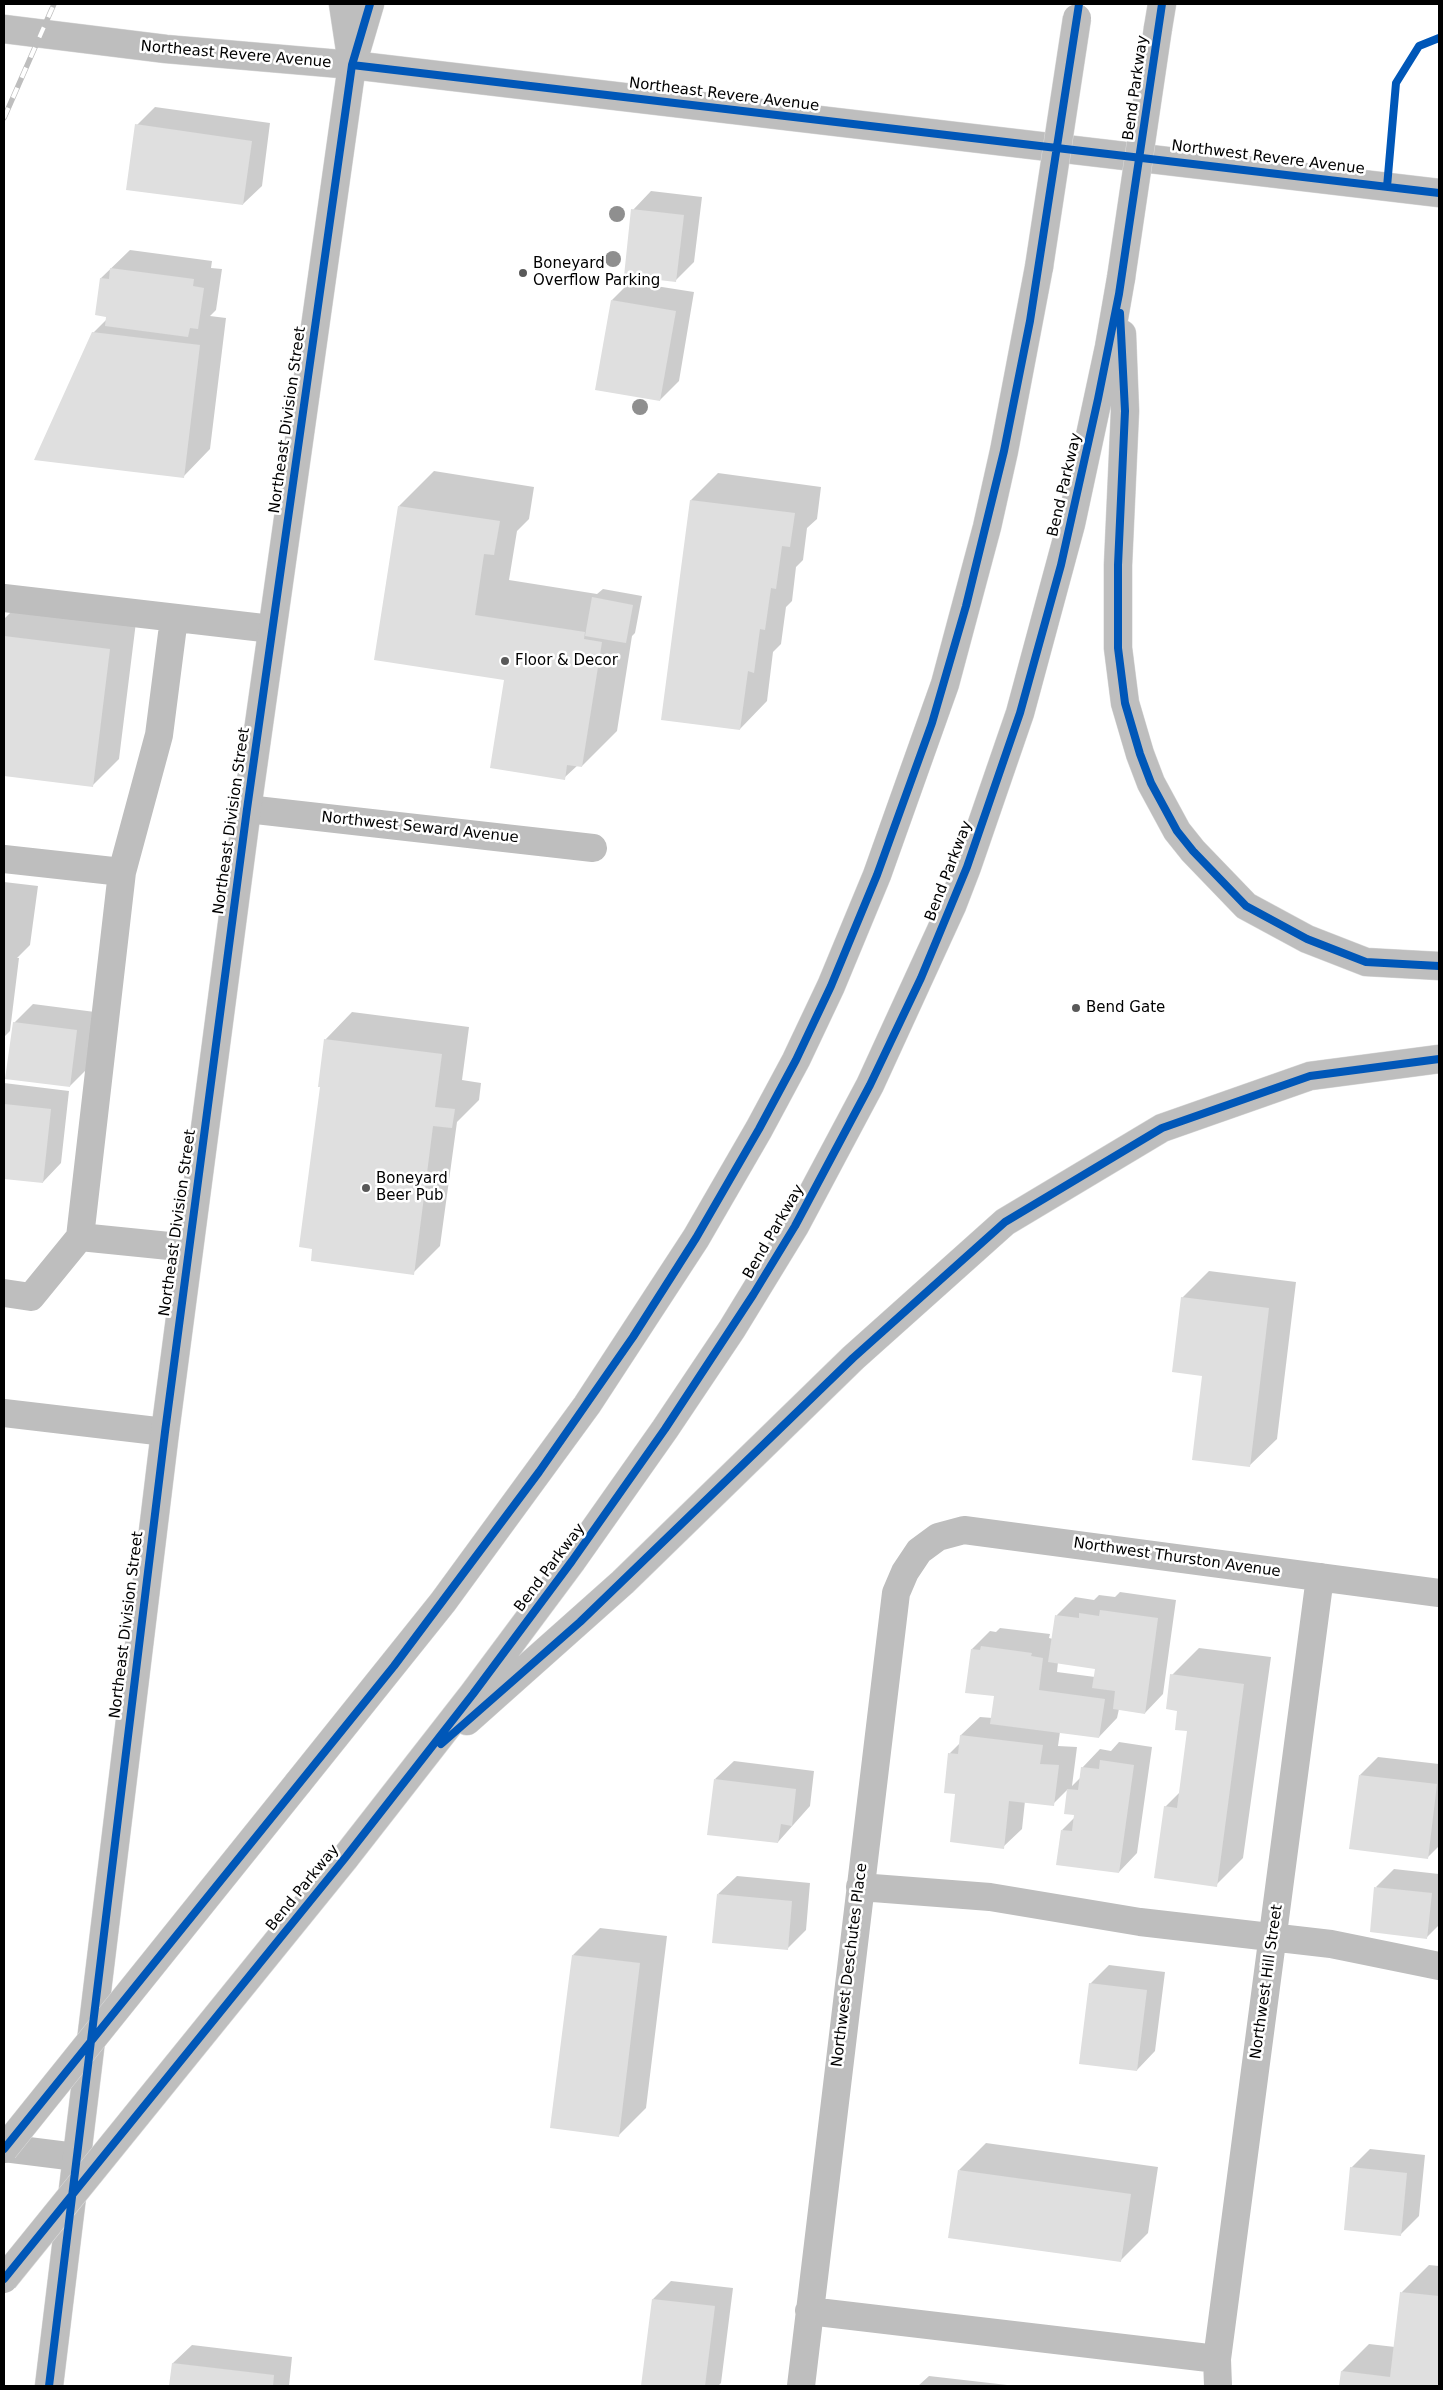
<!DOCTYPE html>
<html>
<head>
<meta charset="utf-8">
<style>
  body { margin:0 }
  #map { position:relative; width:1443px; height:2390px; overflow:hidden; background:#fff; font-family:"DejaVu Sans",sans-serif }
  canvas { display:block }
  .frame { position:absolute; inset:0; border:5px solid #000; pointer-events:none }
</style>
</head>
<body>
<div id="map">
<canvas width="1443" height="2390"></canvas>
<div class="frame"></div>
</div>
<script>
const ctx = document.querySelector('canvas').getContext('2d');
ctx.lineJoin = 'round';
function fill(path, color) { ctx.fillStyle = color; ctx.fill(path, 'evenodd'); }
const toPath = rows => new Path2D(rows.map(r => 'M' + r).join(''));
function trace(path, color, width, dash) { ctx.strokeStyle = color; ctx.lineWidth = width; ctx.lineCap = dash ? 'butt' : 'round'; ctx.setLineDash(dash || []); ctx.stroke(path); }
function label(font, color, halo, rows, align = 'center') {
  ctx.font = font + ' "DejaVu Sans",sans-serif'; ctx.lineWidth = 5; ctx.setLineDash([]); ctx.textBaseline = 'middle'; ctx.strokeStyle = halo; ctx.fillStyle = color; for (const [text, x, y, turn = 0] of rows) {
    ctx.save(); ctx.translate(x, y); ctx.rotate((+turn || 0) * Math.PI / 180); ctx.textAlign = isNaN(turn) ? turn : align; if (halo) ctx.strokeText(text, 0, 0); ctx.fillText(text, 0, 0); ctx.restore();
  }
}
fill(toPath([
  [155,107,270,123,262,186,243,204,137,125],
  [651,191,702,197,694,262,676,280,633,210],
  [130,250,212,261,211,268,222,269,216,310,210,316,226,318,210,449,183,477,93,333,108,318,101,278],
  [630,282,694,292,679,381,660,400,612,300],
  [434,471,534,487,529,519,517,531,509,580,597,594,603,589,642,596,635,633,632,636,617,731,582,766,578,765,564,778,399,506],
  [718,473,821,487,817,519,807,528,803,560,796,567,792,601,786,607,781,644,773,652,767,701,740,729,691,500],
  [16,607,136,622,119,759,92,786,4,775,4,619],
  [4,882,38,886,30,945,17,958,19,958,10,1031,4,1037],
  [33,1004,95,1012,88,1068,70,1086,14,1023],
  [352,1012,469,1027,462,1080,481,1083,479,1100,457,1122,440,1246,413,1273,322,1086,325,1040],
  [4,1083,69,1091,61,1163,43,1182,4,1177],
  [1209,1271,1296,1282,1277,1439,1249,1466,1204,1375,1182,1298],
  [1120,1592,1176,1600,1163,1694,1145,1713,1119,1709,1117,1718,1099,1737,1060,1732,1058,1746,1077,1747,1072,1786,1081,1777,1082,1768,1100,1749,1111,1751,1119,1742,1152,1747,1137,1853,1119,1872,1062,1830,1075,1817,1068,1789,1053,1804,1025,1801,1022,1829,1003,1847,956,1793,945,1792,950,1753,961,1742,961,1735,980,1717,993,1718,996,1695,972,1649,990,1631,996,1632,1000,1628,1050,1634,1049,1638,1053,1639,1057,1615,1075,1597,1094,1600,1099,1595,1115,1597],
  [1058,1662,1096,1668,1095,1677,1057,1672],
  [1199,1648,1271,1657,1243,1858,1216,1885,1165,1807,1180,1792,1188,1730,1178,1710,1172,1675],
  [1378,1757,1439,1764,1439,1846,1427,1858,1360,1775],
  [734,1761,814,1771,810,1806,778,1842,715,1779],
  [1394,1869,1439,1874,1439,1925,1427,1937,1376,1887],
  [737,1876,810,1883,806,1930,787,1949,718,1894],
  [600,1928,667,1936,646,2108,618,2136,573,1955],
  [1109,1965,1165,1972,1155,2051,1137,2070,1090,1984],
  [986,2143,1158,2167,1148,2233,1121,2260,959,2170],
  [1370,2149,1425,2155,1419,2216,1400,2235,1351,2168],
  [1429,2265,1439,2266,1439,2386,1340,2386,1342,2371,1369,2344,1395,2347,1402,2292],
  [671,2281,733,2288,721,2383,718,2386,642,2386,653,2299],
  [192,2345,292,2357,289,2386,171,2386,173,2363],
  [929,2376,1016,2386,918,2386]
]), '#0003');
fill(toPath([
  [135,124,252,141,243,205,126,190],
  [631,209,684,215,676,282,624,276],
  [110,268,194,279,193,286,204,288,198,329,190,328,188,337,105,326,106,317,95,315,100,278,109,279],
  [611,300,676,311,660,401,595,390],
  [92,332,200,345,184,478,34,460],
  [690,500,795,513,790,547,782,546,776,589,771,588,765,630,760,629,754,673,748,671,740,730,661,720],
  [398,506,500,521,494,555,484,554,475,615,585,632,584,639,602,642,582,767,567,765,565,780,490,768,504,680,374,660],
  [592,597,633,605,626,643,585,636],
  [4,636,110,649,93,787,4,776],
  [13,1022,77,1030,70,1087,5,1079],
  [324,1039,442,1054,435,1107,455,1109,452,1128,433,1126,414,1275,311,1261,312,1249,299,1247,320,1087,318,1087],
  [4,1104,51,1109,43,1183,4,1179],
  [1181,1297,1269,1308,1250,1467,1192,1460,1202,1376,1172,1372],
  [1100,1610,1158,1618,1145,1714,1113,1709,1115,1691,1092,1688,1095,1669,1048,1662,1055,1615,1079,1618,1079,1613,1099,1616],
  [981,1646,1032,1653,1031,1656,1043,1658,1039,1690,1105,1699,1099,1738,990,1724,994,1696,965,1693,971,1649,980,1650],
  [1170,1674,1244,1684,1217,1887,1154,1878,1164,1806,1177,1808,1187,1731,1175,1730,1177,1711,1166,1709],
  [960,1735,1043,1745,1040,1764,1059,1765,1054,1806,1009,1801,1004,1849,950,1842,955,1794,944,1793,948,1753,958,1754],
  [1100,1760,1134,1765,1119,1873,1056,1865,1061,1830,1072,1831,1074,1815,1064,1814,1067,1789,1078,1790,1081,1767,1099,1769],
  [1359,1775,1437,1784,1428,1859,1349,1849],
  [714,1779,796,1789,792,1826,781,1824,778,1843,707,1835],
  [1374,1887,1432,1893,1427,1939,1370,1932],
  [717,1894,792,1901,788,1950,712,1943],
  [572,1955,640,1963,619,2137,550,2128],
  [1089,1983,1147,1990,1137,2071,1079,2064],
  [1350,2167,1407,2173,1401,2236,1344,2230],
  [958,2170,1131,2194,1121,2262,948,2238],
  [1400,2292,1439,2296,1439,2386,1339,2386,1341,2371,1390,2377],
  [652,2299,715,2306,705,2386,641,2386],
  [172,2363,274,2375,273,2386,169,2386]
]), '#dfdfdf');
const major = toPath([
  [4,29,166,49,352,65,1439,193],
  [49,2386,165,1432,247,809,352,65]
]);
const highway = toPath([
  [343,4,351,57],
  [1158,28,1162,4],
  [352,65,370,4],
  [1122,334,1125,411,1118,565,1118,648,1125,703,1140,754,1151,783,1177,831,1193,851,1246,906,1307,939,1366,962,1439,966],
  [467,1721,623,1582,853,1358,1005,1222,1162,1128,1310,1076,1439,1059],
  [298,1783,443,1602,587,1405,696,1238,759,1129,796,1060,831,986,877,875,945,684,987,527,1004,451,1039,267],
  [345,1858,473,1694,572,1561,665,1429,732,1329,795,1226,870,1085,952,906,967,867,1020,713,1071,524,1109,347,1121,278]
]);
trace(major, '#dbdbdb', 29);
trace(highway, '#dbdbdb', 29);
trace(toPath([
  [4,598,272,629],
  [247,809,593,848],
  [4,859,122,872,80,1237],
  [122,872,159,735,174,618],
  [4,1293,31,1297,80,1237,189,1248],
  [4,1413,165,1432],
  [860,1887,990,1897,1140,1922,1331,1944,1439,1966],
  [4,2148,76,2157],
  [809,2311,1217,2359],
  [801,2386,896,1593,905,1572,919,1551,938,1537,964,1530,1439,1593],
  [1218,2386,1217,2359,1320,1577]
]), '#bebebe', 28);
trace(major, '#bebebe', 28);
trace(highway, '#bebebe', 28);
const rail = toPath([
  [4,118,54,4]
]);
trace(rail, '#bebebe', 5.5);
trace(rail, '#fff', 4, [11]);
const highwayBridge = toPath([
  [1039,267,1077,18],
  [1121,278,1158,28],
  [4,2149,298,1783],
  [4,2279,345,1858]
]);
trace(highwayBridge, '#dbdbdb', 29, []);
trace(highwayBridge, '#bebebe', 28);
trace(toPath([
  [352,65,1439,193],
  [1387,187,1396,83,1419,46,1439,38],
  [1120,313,1125,411,1118,565,1118,648,1125,703,1140,754,1151,783,1177,831,1193,851,1246,906,1307,939,1366,962,1439,966],
  [441,1744,580,1622,853,1358,1005,1222,1162,1128,1310,1076,1439,1059],
  [4,2149,394,1666,539,1472,633,1337,696,1238,759,1129,796,1060,831,986,877,875,932,723,966,606,1004,451,1030,321,1079,4],
  [4,2279,345,1858,473,1694,572,1561,665,1429,753,1295,795,1226,870,1085,921,978,967,867,1020,713,1061,565,1098,399,1119,294,1162,4],
  [49,2386,165,1432,247,809,352,65,370,4]
]), '#0057b8', 8);
ctx.fillStyle = '#8f8f8f';
for (const [x, y] of [
  [617,214],
  [613,259],
  [640,407]
]) { ctx.beginPath(); ctx.arc(x, y, 8, 0, 2 * Math.PI); ctx.fill(); }
for (const [x, y, r, color] of [
  [523,273,5,"#595959"],
  [505,661,5,"#595959"],
  [1076,1008,5,"#595959"],
  [366,1188,5,"#595959"]
]) { const dot = new Path2D(); dot.arc(x, y, r, 0, 2 * Math.PI); ctx.fillStyle = color; ctx.fill(dot); trace(dot, '#fff', 2); }
label('15px', '#000', '#fff', [
  ["Northeast Revere Avenue",236,55,5],
  ["Bend Parkway",1136,88,-82],
  ["Northeast Revere Avenue",724,95,7],
  ["Northwest Revere Avenue",1268,158,7],
  ["Northeast Division Street",288,420,-82],
  ["Bend Parkway",1065,485,-77],
  ["Northeast Division Street",232,821,-82],
  ["Northwest Seward Avenue",420,828,6],
  ["Bend Parkway",949,871,-69],
  ["Northeast Division Street",178,1223,-82],
  ["Bend Parkway",774,1232,-60],
  ["Northwest Thurston Avenue",1177,1558,8],
  ["Bend Parkway",550,1568,-53],
  ["Northeast Division Street",127,1625,-83],
  ["Bend Parkway",303,1888,-51],
  ["Northwest Deschutes Place",850,1965,-83],
  ["Northwest Hill Street",1267,1982,-82]
]);
label('15px', '#000', '#fff', [
  ["Boneyard",533,264],
  ["Overflow Parking",533,281],
  ["Floor & Decor",515,661],
  ["Bend Gate",1086,1008],
  ["Boneyard",376,1179],
  ["Beer Pub",376,1196]
], 'left');
</script>
</body>
</html>
